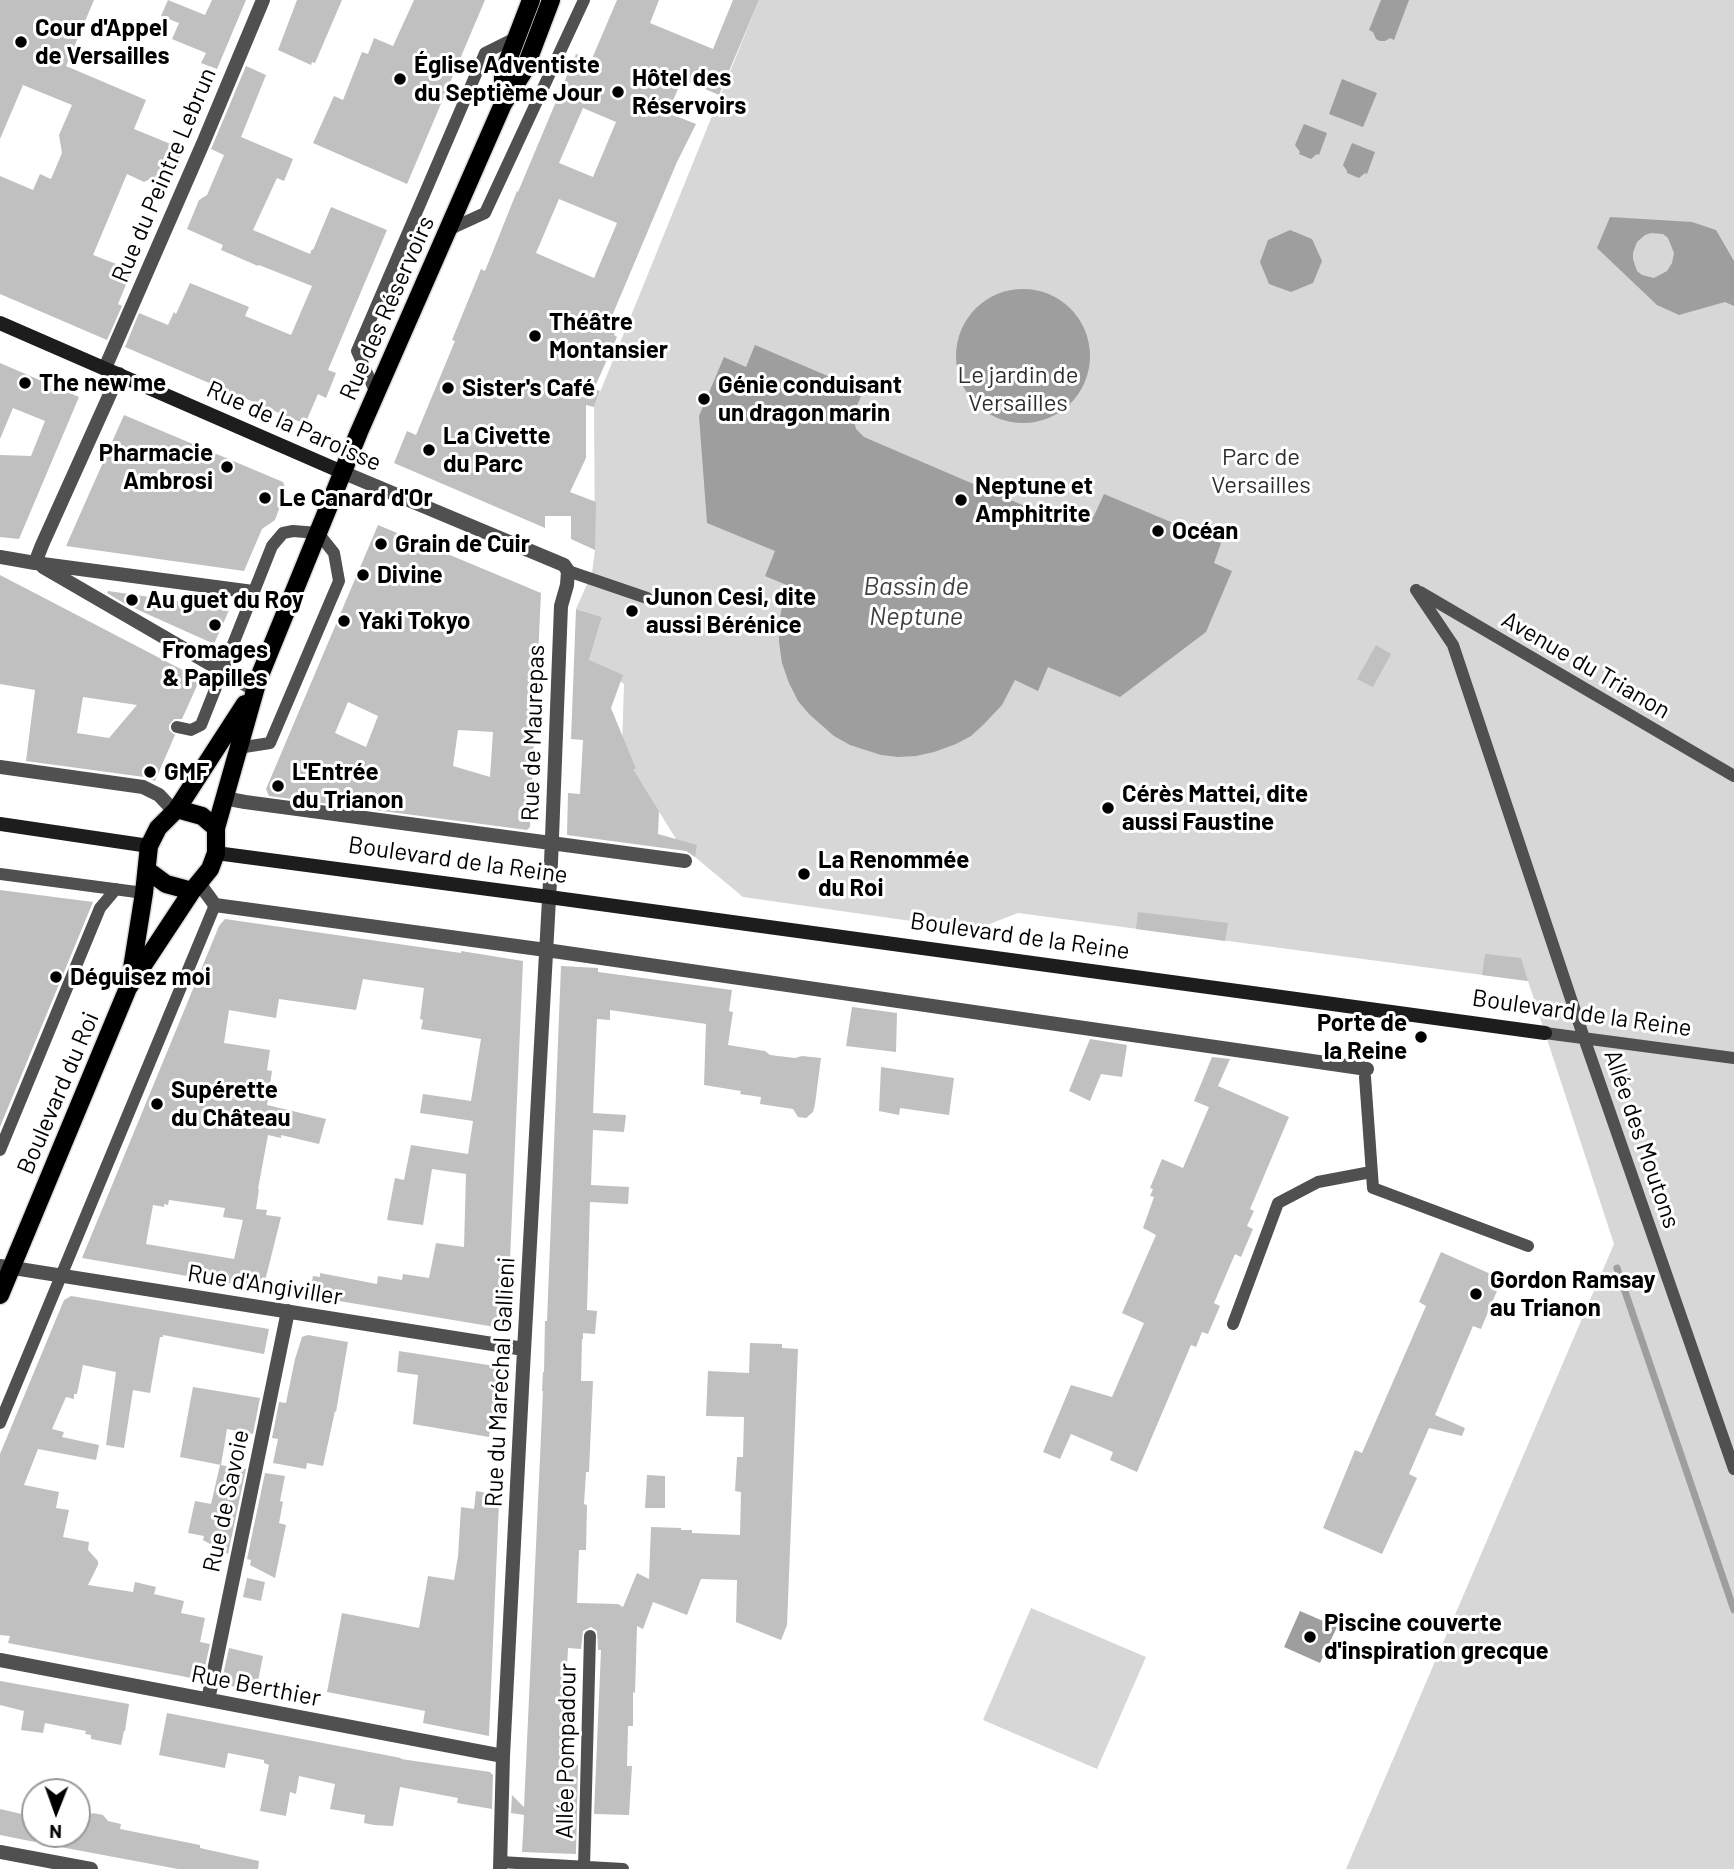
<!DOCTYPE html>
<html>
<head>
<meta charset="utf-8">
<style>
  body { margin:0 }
  #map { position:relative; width:1734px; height:1869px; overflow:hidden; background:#fff; font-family:Barlow,sans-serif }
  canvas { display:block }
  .north { position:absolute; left:21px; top:1778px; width:70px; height:70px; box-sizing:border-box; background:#fff; border:2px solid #999; border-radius:50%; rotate:181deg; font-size:19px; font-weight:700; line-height:28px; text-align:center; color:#000 }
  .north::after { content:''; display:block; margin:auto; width:24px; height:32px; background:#000; clip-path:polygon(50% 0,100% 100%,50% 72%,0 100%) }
</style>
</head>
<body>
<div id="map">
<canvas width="1734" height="1869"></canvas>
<div class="north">N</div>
</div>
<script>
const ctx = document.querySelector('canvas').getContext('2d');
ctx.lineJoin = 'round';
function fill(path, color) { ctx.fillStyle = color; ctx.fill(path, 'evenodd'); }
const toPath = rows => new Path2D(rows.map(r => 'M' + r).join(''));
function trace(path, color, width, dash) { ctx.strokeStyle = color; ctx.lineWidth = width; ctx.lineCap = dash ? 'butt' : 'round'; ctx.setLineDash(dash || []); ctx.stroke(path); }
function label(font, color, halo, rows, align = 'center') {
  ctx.font = font + ' Barlow,sans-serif'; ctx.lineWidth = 6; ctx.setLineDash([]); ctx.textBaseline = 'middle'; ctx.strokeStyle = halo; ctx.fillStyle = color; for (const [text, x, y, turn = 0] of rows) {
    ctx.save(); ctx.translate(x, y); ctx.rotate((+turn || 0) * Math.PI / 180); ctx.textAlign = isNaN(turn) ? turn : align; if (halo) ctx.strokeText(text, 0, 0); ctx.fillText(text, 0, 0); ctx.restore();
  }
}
fill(toPath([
  [759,0,1734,0,1734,1869,1346,1869,1614,1244,1528,981,1018,913,974,930,743,897,695,857,676,839,629,763,622,746,624,684,589,660,602,617,576,609,592,573,595,550,594,407],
  [1031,1608,1146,1657,1097,1769,983,1720]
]), '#d7d7d7');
fill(toPath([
  [1381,0,1409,0,1394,40,1390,38,1385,41,1380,41,1376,39,1373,32,1369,30],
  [1342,79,1377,93,1363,127,1329,114],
  [1304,124,1327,133,1319,155,1317,154,1311,159,1299,154,1300,152,1295,145],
  [1352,143,1375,152,1367,174,1365,173,1359,178,1347,173,1347,171,1343,165],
  [1610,217,1692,222,1716,230,1734,261,1734,306,1725,302,1679,315,1657,305,1597,248],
  [1651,233,1663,234,1668,238,1674,253,1672,263,1667,271,1654,278,1642,275,1637,271,1633,259,1633,253,1637,242,1645,235],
  [1290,230,1312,239,1322,261,1313,283,1291,292,1269,284,1260,262,1268,240],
  '956 356a67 67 0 1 1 134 0a67 67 0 1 1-134 0Z',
  [755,345,863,391,855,411,854,421,856,429,864,437,1069,525,1080,526,1088,522,1094,516,1104,494,1221,543,1214,563,1232,571,1206,632,1120,697,1048,667,1038,691,1015,680,1002,705,984,724,971,736,956,744,934,752,916,756,898,757,881,755,850,745,834,736,809,714,798,701,789,683,782,663,779,642,779,624,782,606,789,586,765,576,775,551,707,523,699,416,724,357,746,367],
  [1300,1611,1337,1627,1320,1663,1284,1647]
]), '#9e9e9e');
trace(toPath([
  [1617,1268,1734,1610]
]), '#9e9e9e', 7);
fill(toPath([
  [0,0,94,0,66,66,146,100,134,129,183,149,168,186,150,179,144,182,127,174,93,255,132,270,118,304,122,306,107,340,0,294,0,176,33,190,40,174,51,179,62,153,59,135,72,105,23,85,0,139],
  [168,0,205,15,212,0,246,0,217,69,201,63,206,53,172,39,179,23,161,16],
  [297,0,342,0,315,63,312,62,311,65,278,50],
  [414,0,485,0,407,184,313,143,334,96,343,100,362,52,368,54,374,38,393,46],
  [617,0,659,0,650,23,713,49,733,0,759,0,719,95,682,79,668,113,696,124,677,162,612,316,623,318,614,335,617,337,594,389,600,391,594,407,586,405,586,458,570,492,596,502,595,550,571,539,571,516,545,516,545,528,394,463,407,431,416,435,455,341,452,340,481,269,485,271,517,191,518,192,576,54,591,61],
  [583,108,616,122,593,177,559,163],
  [559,199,617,223,594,278,536,253],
  [246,66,266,75,241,137,293,159,284,181,277,178,253,230,310,254,312,249,313,250,331,207,387,230,328,370,336,373,326,398,318,394,305,424,125,347,139,313,168,325,174,312,176,314,190,283,249,307,245,316,291,335,312,286,259,265,258,266,221,250,223,245,187,229,199,200,207,195,224,155,211,149],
  [0,363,79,397,19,539,0,537,0,455,31,456,45,421,13,408,0,439],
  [124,415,283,482,286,490,275,520,262,529,244,571,66,546],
  [378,525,541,593,530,827,527,830,269,796,266,789],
  [348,702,378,716,366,747,335,733],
  [458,730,493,732,490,777,453,766],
  [0,575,200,679,182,719,174,719,169,725,169,730,175,735,155,781,144,777,26,761,35,690,0,684],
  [83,697,137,705,109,738,77,733],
  [108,591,192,603,230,608,214,644,125,604,107,593],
  [576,609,602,617,589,660,623,675,611,708,636,769,633,769,659,811,658,834,697,845,695,857,686,851,567,835,568,793,580,794,583,740,571,739],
  [1376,645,1391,654,1373,687,1357,679],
  [0,890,93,902,0,1127],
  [1138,912,1228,923,1225,941,1136,929],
  [225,919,461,953,461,951,523,961,507,1329,309,1296,313,1276,320,1277,320,1273,377,1284,378,1276,402,1280,403,1274,429,1278,436,1243,464,1247,466,1174,432,1169,423,1225,387,1220,395,1178,404,1180,411,1145,468,1154,473,1121,420,1113,423,1094,471,1101,481,1039,421,1029,423,1020,420,1019,424,988,363,979,356,1010,279,999,276,1018,229,1010,224,1043,270,1050,267,1070,272,1071,267,1105,326,1119,319,1144,281,1135,281,1138,268,1135,258,1189,259,1189,256,1209,267,1210,266,1215,281,1217,263,1289,82,1258,219,926],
  [169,1200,225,1208,223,1217,243,1220,234,1259,146,1244,153,1205,164,1207,164,1204,168,1205],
  [1485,954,1521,958,1528,981,1482,975],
  [561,966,598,968,598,972,732,990,729,1011,733,1012,728,1045,765,1051,770,1055,795,1058,802,1056,821,1058,815,1104,813,1112,806,1118,798,1117,793,1109,760,1104,761,1097,740,1094,741,1091,704,1085,706,1024,610,1010,610,1020,597,1019,593,1113,626,1115,624,1132,593,1130,591,1185,629,1187,628,1204,590,1202,587,1310,597,1311,595,1334,583,1333,583,1339,582,1339,581,1381,593,1381,589,1472,586,1472,584,1504,587,1505,586,1550,579,1550,577,1603,618,1604,623,1607,637,1573,649,1579,651,1527,681,1528,681,1530,692,1530,692,1533,740,1535,741,1492,735,1491,737,1457,743,1457,744,1417,706,1416,708,1371,749,1373,750,1343,782,1344,782,1348,798,1349,787,1625,781,1640,736,1622,737,1580,701,1579,687,1615,653,1602,643,1629,637,1626,635,1693,633,1692,633,1726,628,1726,627,1766,632,1766,629,1815,594,1814,601,1650,598,1650,597,1631,591,1627,583,1631,581,1649,568,1648,562,1764,578,1765,576,1854,522,1852,524,1815,511,1813,512,1795,524,1807,541,1436,543,1391,542,1391,543,1372,544,1372,545,1321,547,1321],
  [852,1007,897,1013,896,1052,846,1046],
  [1090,1039,1127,1045,1122,1077,1101,1074,1090,1101,1069,1091],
  [1212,1057,1230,1059,1218,1086,1289,1117,1250,1209,1254,1211,1247,1226,1253,1229,1241,1257,1235,1254,1214,1303,1220,1306,1208,1334,1202,1332,1196,1347,1191,1345,1137,1472,1110,1460,1113,1452,1071,1434,1060,1459,1043,1452,1071,1385,1112,1397,1144,1323,1122,1313,1156,1235,1143,1228,1154,1197,1150,1196,1153,1189,1150,1188,1162,1159,1183,1168,1209,1107,1194,1101],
  [881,1067,954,1078,949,1115,900,1108,899,1115,879,1111],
  [1441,1252,1502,1279,1481,1329,1473,1326,1435,1415,1465,1428,1462,1436,1429,1428,1409,1474,1417,1478,1382,1554,1323,1528,1355,1450,1362,1453,1402,1361,1426,1306,1419,1302],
  [71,1296,269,1329,264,1354,163,1335,163,1337,160,1337,150,1393,133,1390,124,1448,106,1445,116,1372,83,1365,77,1394,74,1394,74,1399,66,1397,52,1429,64,1432,62,1437,99,1445,96,1460,38,1449,24,1485,59,1492,56,1508,69,1510,63,1537,89,1542,88,1550,98,1561,98,1565,88,1585,133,1592,135,1582,156,1587,154,1594,184,1601,181,1613,205,1618,200,1642,210,1644,202,1680,8,1643,10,1636,0,1635,0,1454,64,1300],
  [308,1335,348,1342,336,1412,335,1411,323,1466,307,1463,306,1469,273,1463,278,1439,272,1438,279,1402,286,1403,295,1359,302,1337],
  [399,1351,501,1367,489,1437,413,1424,418,1375,397,1372],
  [193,1387,260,1398,253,1434,227,1429,221,1465,180,1457],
  [220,1465,246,1469,228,1554,203,1540,204,1536,188,1533,195,1501,211,1504],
  [265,1473,285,1476,280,1501,283,1502,279,1523,286,1525,275,1578,250,1565,251,1560,247,1559],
  [647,1475,665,1476,665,1508,645,1508],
  [476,1491,491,1494,499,1502,489,1736,423,1723,425,1711,327,1692,342,1613,419,1628,428,1576,454,1580,458,1556,461,1507,474,1509],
  [247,1578,265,1582,261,1601,243,1597],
  [229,1648,263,1656,256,1691,221,1684],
  [0,1681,129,1704,125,1731,124,1731,121,1745,91,1739,91,1735,85,1734,86,1731,45,1723,43,1733,21,1730,24,1711,0,1705],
  [167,1713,401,1758,401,1759,490,1772,493,1775,492,1809,457,1803,458,1798,400,1787,393,1826,374,1825,364,1823,365,1815,330,1809,335,1784,299,1776,296,1794,290,1792,286,1816,260,1811,269,1765,264,1763,264,1760,228,1753,225,1768,159,1755],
  [0,1809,35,1817,35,1842,0,1835],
  [93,1813,103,1815,108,1821,121,1824,120,1829,200,1845,200,1848,259,1861,258,1869,178,1869,39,1843,40,1834,77,1834,77,1815,87,1817]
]), '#c0c0c0');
const primary = toPath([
  [503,104,503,73,531,0],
  [177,809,202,816,216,828],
  [147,870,166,884,192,891],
  [130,981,144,893,149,846,158,828,177,809,245,704],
  [0,1295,128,988,192,891,210,869,216,853,216,828,258,680,359,432,503,104,524,71,551,0]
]);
trace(primary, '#dbdbdb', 21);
trace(toPath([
  [448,230,485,213,584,0],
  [376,393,357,351,485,53,515,38],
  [568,571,647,598],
  [1416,590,1453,645,1584,1038,1734,1469],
  [1420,592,1734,776],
  [177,727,191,730,201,725,272,546,283,533,293,531,318,533,334,553,339,581,270,743,238,748],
  [0,874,144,893],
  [1545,1033,1734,1058],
  [1365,1077,1373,1188,1528,1246],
  [0,1150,100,908,116,889],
  [1233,1324,1278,1203,1318,1182,1371,1172],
  [0,1423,215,905],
  [500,1862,623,1869],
  [584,1867,590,1636]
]), '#505050', 12);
trace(toPath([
  [105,368,204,141,263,0],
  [342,472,564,565,568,571,567,585,561,606,551,863,523,1369,503,1756,500,1869],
  [0,557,35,563,253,592],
  [35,563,42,545,119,374],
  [43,567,255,690],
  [0,767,143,787,159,795,174,811],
  [224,798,245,802,685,861],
  [199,883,215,905,546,950,1367,1069],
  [0,1266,524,1349],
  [0,1660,503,1756],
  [208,1700,288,1311],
  [0,1852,91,1869]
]), '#505050', 14);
trace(toPath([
  [0,323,342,472],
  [0,824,149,846],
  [216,853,549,897,1545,1033]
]), '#1d1d1d', 14);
trace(primary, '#000', 18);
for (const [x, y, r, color] of [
  [21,42,7,"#000"],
  [400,79,7,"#000"],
  [618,92,7,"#000"],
  [535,336,7,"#000"],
  [25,383,7,"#000"],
  [448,388,7,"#000"],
  [704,399,7,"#000"],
  [429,450,7,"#000"],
  [227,467,7,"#000"],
  [265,498,7,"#000"],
  [961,500,7,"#000"],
  [1158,531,7,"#000"],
  [381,544,7,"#000"],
  [363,575,7,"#000"],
  [132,600,7,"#000"],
  [632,611,7,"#000"],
  [344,621,7,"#000"],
  [215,625,7,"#000"],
  [150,772,7,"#000"],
  [278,786,7,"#000"],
  [1108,808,7,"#000"],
  [804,874,7,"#000"],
  [56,977,7,"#000"],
  [1421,1037,7,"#000"],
  [157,1104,7,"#000"],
  [1476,1294,7,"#000"],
  [1310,1637,7,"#000"]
]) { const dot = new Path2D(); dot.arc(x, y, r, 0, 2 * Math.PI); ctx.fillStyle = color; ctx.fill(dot); trace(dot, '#fff', 2.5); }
label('bold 24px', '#000', '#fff', [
  ["Cour d'Appel",35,28],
  ["de Versailles",35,56],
  ["Église Adventiste",414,65],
  ["du Septième Jour",414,93],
  ["Hôtel des",632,78],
  ["Réservoirs",632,106],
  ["Théâtre",549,322],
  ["Montansier",549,350],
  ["The new me",39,383],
  ["Génie conduisant",718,385],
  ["un dragon marin",718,413],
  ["Sister's Café",462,388],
  ["La Civette",443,436],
  ["du Parc",443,464],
  ["Pharmacie",213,453,"right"],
  ["Ambrosi",213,481,"right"],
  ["Neptune et",975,486],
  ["Amphitrite",975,514],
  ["Le Canard d'Or",279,498],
  ["Océan",1172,531],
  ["Grain de Cuir",395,544],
  ["Divine",377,575],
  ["Junon Cesi, dite",646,597],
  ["aussi Bérénice",646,625],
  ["Au guet du Roy",146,600],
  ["Yaki Tokyo",358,621],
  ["Fromages",215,650,"center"],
  ["& Papilles",215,678,"center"],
  ["GMF",164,772],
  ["L'Entrée",292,772],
  ["du Trianon",292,800],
  ["Cérès Mattei, dite",1122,794],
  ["aussi Faustine",1122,822],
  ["La Renommée",818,860],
  ["du Roi",818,888],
  ["Déguisez moi",70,977],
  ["Porte de",1407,1023,"right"],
  ["la Reine",1407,1051,"right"],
  ["Supérette",171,1090],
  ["du Château",171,1118],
  ["Gordon Ramsay",1490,1280],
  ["au Trianon",1490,1308],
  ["Piscine couverte",1324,1623],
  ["d'inspiration grecque",1324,1651]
], 'left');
label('24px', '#000', '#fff', [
  ["Rue du Peintre Lebrun",164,175,-67],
  ["Rue des Réservoirs",387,308,-66],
  ["Rue de la Paroisse",294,426,24],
  ["Avenue du Trianon",1586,665,30],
  ["Rue de Maurepas",533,733,-88],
  ["Boulevard de la Reine",458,860,8],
  ["Boulevard de la Reine",1020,936,8],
  ["Boulevard de la Reine",1582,1013,8],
  ["Boulevard du Roi",58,1093,-67],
  ["Allée des Moutons",1642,1139,71],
  ["Rue d'Angiviller",265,1285,9],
  ["Rue du Maréchal Gallieni",500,1382,-87],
  ["Rue de Savoie",226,1501,-78],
  ["Rue Berthier",256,1686,11],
  ["Allée Pompadour",566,1751,-89]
]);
label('24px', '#2e2e2e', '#fff', [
  ["Le jardin de",1018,375],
  ["Versailles",1018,403],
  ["Parc de",1261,457],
  ["Versailles",1261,485]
]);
label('italic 26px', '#3f3f3f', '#fff', [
  ["Bassin de",916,586],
  ["Neptune",916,616]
]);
</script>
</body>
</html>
